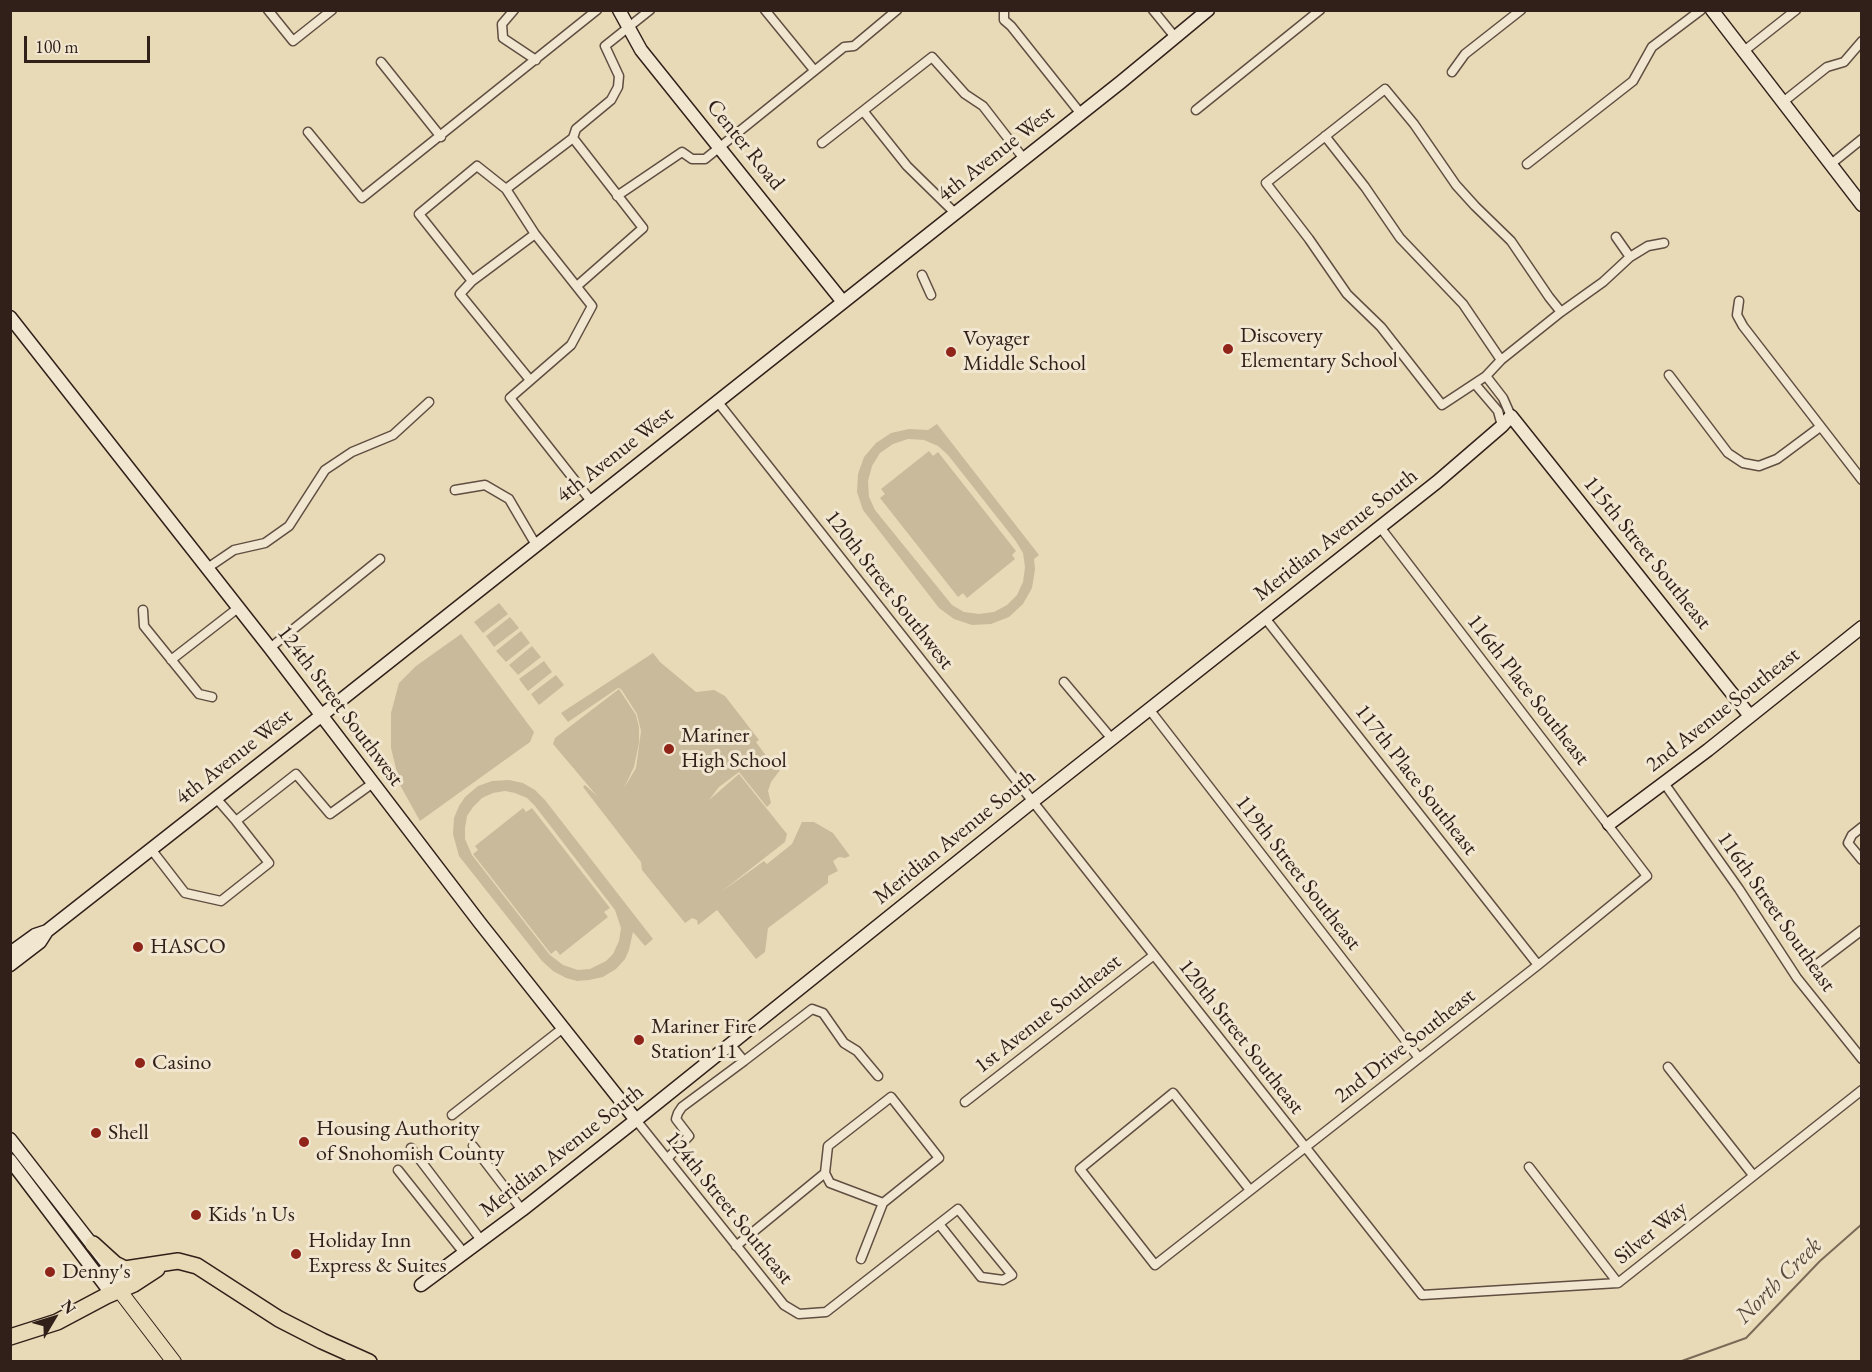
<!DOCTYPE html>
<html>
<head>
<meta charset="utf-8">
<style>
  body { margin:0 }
  #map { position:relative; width:1872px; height:1372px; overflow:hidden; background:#e9dab7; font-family:"EB Garamond",serif }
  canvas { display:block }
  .frame { position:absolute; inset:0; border:12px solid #31201a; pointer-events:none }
  .north { position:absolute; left:24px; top:1288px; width:60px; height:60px; -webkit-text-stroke:4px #f1e7d0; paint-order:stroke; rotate:52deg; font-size:16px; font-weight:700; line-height:24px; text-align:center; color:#31201a }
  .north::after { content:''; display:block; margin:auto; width:21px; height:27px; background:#31201a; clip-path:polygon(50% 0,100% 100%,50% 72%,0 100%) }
  .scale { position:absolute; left:24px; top:36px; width:126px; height:27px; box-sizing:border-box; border:3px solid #31201a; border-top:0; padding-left:8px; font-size:18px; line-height:21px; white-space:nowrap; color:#31201a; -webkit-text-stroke:4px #f1e7d0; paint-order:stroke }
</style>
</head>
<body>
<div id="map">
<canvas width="1872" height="1372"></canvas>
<div class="frame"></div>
<div class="north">N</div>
<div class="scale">100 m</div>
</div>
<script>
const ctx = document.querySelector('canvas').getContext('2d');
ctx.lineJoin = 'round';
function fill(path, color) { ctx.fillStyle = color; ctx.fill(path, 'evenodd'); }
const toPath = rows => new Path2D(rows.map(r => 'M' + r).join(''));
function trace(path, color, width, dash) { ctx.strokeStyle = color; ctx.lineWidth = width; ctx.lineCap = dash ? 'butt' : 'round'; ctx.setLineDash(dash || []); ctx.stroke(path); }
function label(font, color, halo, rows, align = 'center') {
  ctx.font = font + ' "EB Garamond",serif'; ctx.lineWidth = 6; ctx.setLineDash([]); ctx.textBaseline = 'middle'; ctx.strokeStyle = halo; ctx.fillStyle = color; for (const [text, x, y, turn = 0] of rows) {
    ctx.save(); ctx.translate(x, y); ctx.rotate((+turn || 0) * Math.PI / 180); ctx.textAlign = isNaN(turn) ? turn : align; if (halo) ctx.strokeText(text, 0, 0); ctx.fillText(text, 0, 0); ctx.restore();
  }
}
fill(toPath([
  [937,424,1039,555,1034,559,1035,569,1032,588,1023,604,1009,617,991,624,972,625,954,619,939,608,863,510,857,492,858,474,864,457,876,443,891,433,909,429,928,430],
  [908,439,924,440,938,446,948,455,1015,540,1023,553,1025,567,1023,582,1017,595,1007,605,994,612,979,614,964,612,952,605,875,510,869,497,868,481,872,466,880,453,893,444],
  [929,451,933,456,938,452,1016,551,1012,555,1015,559,967,598,963,593,958,597,880,498,885,494,881,489],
  [499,603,508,614,483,633,474,622],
  [510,617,519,628,494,647,486,636],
  [521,631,530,643,506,662,496,651],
  [461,634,534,732,530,742,420,821,400,785,391,748,391,713,399,683,416,666],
  [532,646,541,657,518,675,509,665],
  [653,653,660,662,696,692,714,690,725,696,759,740,756,742,764,753,780,770,771,782,768,791,771,803,767,807,739,772,719,787,709,800,739,774,787,834,785,842,721,892,764,861,767,864,792,844,802,822,814,822,833,833,850,856,845,858,839,857,833,861,838,871,828,876,828,883,768,928,765,952,756,959,717,910,698,925,697,920,692,918,685,923,642,870,641,862,583,787,585,785,597,796,553,744,555,738,619,689,636,715,639,727,639,743,634,767,624,788,636,768,641,731,637,714,621,689,618,688,568,722,561,713],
  [544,661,552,672,528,691,519,679],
  [556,675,564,685,539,705,531,694],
  [509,780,523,783,535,790,545,800,653,939,645,946,633,932,629,950,625,959,616,969,603,977,589,980,577,981,566,978,553,971,542,961,459,856,453,834,454,818,459,806,465,797,478,786,492,781],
  [505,791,515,793,527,798,535,806,615,910,621,928,619,941,613,954,606,961,590,969,578,970,563,965,550,955,472,855,465,839,465,828,467,816,473,807,482,798,493,793],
  [523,808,526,812,532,808,610,908,604,912,608,917,560,955,556,950,551,954,473,854,478,850,475,846]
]), '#caba9c');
trace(toPath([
  [1679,1362,1746,1338,1820,1261,1862,1224]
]), '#7a6a58', 2);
const street = toPath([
  [268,10,293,41,332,10],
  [514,10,502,24,503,38,536,60],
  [765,10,814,70],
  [1004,10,1004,20,1011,26,1081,114],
  [1153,10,1175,37],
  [1744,51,1796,10],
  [381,62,441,137],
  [1452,72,1465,54,1521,10],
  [1783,102,1827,67,1844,62,1862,41],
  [1196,110,1320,10],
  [864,112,907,166,955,213],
  [308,132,362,198,597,10],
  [1325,136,1365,187,1400,238,1463,304,1501,360],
  [573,138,576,129,611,100,618,87,619,76,605,46,650,10],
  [822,143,932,57,965,94,983,106,1024,159],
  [1527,164,1633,81,1652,47,1701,10],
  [1831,164,1862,139],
  [506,189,535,234],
  [617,196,682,152,692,159,705,159,844,47,854,46,897,10],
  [1616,237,1630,257],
  [922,275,931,295],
  [472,281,460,294,530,380],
  [577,286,643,228,573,138,506,189,477,166,419,214,472,281,535,234,592,306,571,345,510,398,591,501],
  [1739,301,1737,315,1743,326,1862,480],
  [1561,312,1549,297,1511,241,1475,206,1456,185,1414,124,1385,89,1266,183,1309,239,1347,294,1381,327,1442,405,1486,376,1501,360,1561,312,1603,282,1630,257,1648,246,1664,243],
  [1669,375,1728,453,1743,463,1759,466,1777,459,1820,427],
  [1486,376,1503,398,1511,416],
  [1475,384,1498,411,1502,426],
  [717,401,1422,1295,1618,1283,1862,1090],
  [455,490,485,485,509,499,536,545],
  [206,569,234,550,265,543,289,526,325,470,352,452,393,435,429,402],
  [143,610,144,626,199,694,212,697],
  [1265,618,1538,965],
  [270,648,380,559],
  [171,660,238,608],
  [1064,682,1112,739],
  [1149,709,1419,1058],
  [1664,783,1739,889,1797,978,1862,1059],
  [216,798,236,821],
  [1862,827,1852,835,1848,843,1862,860],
  [151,849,185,893,221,901,269,863,236,821,296,774,330,814,373,783],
  [1816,965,1862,930],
  [744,1061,812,1009,823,1013,844,1043,857,1051,878,1076],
  [1668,1067,1753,1175],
  [965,1102,1154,955],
  [452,1115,563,1028],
  [636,1120,784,1305,799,1314,826,1312,958,1209,1012,1275,1003,1280,981,1277,939,1224],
  [473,1146,522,1210],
  [411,1148,481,1240],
  [667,1159,689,1136,676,1119,678,1113,682,1107,744,1061,730,1044],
  [1529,1167,1618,1283],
  [398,1170,464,1253],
  [1250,1190,1173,1093,1080,1169,1155,1265,1538,965,1647,876,1380,527],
  [736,1246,825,1173,828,1146,891,1097,939,1158,883,1203,830,1183,825,1173],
  [861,1259,883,1203]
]);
const secondary = toPath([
  [619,10,641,50,843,302],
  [1712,10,1862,205],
  [10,317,270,648,480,923,636,1120],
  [1609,824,1708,750,1862,627],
  [10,953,35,935,47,931,322,715,1121,82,1208,10],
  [10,965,40,942,47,931],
  [10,1139,118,1278,119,1290,107,1288,10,1160],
  [421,1285,522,1210,636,1120,1032,802,1437,482,1502,426,1511,416,1750,716]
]);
const primary = toPath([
  [119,1290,174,1362]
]);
const highway = toPath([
  [93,1244,115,1264,125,1269,178,1261,197,1266,279,1319,322,1341,369,1362],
  [10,1337,57,1322,106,1296,134,1284,157,1269]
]);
trace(street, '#5f4e41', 11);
trace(secondary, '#31201a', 15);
trace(primary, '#31201a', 16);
trace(highway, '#31201a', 18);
trace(street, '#f1e7d0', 8);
trace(secondary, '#f1e7d0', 12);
trace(primary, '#e9dab7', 14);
trace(highway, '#e9dab7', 15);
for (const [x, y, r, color] of [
  [1228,349,6,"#8f2418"],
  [951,352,6,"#8f2418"],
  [669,749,6,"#8f2418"],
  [138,947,6,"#8f2418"],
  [639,1040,6,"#8f2418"],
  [140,1063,6,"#8f2418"],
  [96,1133,6,"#8f2418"],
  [304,1142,6,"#8f2418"],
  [196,1215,6,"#8f2418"],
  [296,1254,6,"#8f2418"],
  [50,1272,6,"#8f2418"]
]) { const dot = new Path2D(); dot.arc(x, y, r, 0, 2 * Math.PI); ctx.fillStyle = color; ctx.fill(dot); trace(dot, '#f1e7d0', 2); }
label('22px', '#31201a', '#f1e7d0', [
  ["Center Road",745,145,51],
  ["4th Avenue West",996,154,-38],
  ["4th Avenue West",615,455,-38],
  ["Meridian Avenue South",1336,535,-38],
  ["115th Street Southeast",1647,553,51],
  ["120th Street Southwest",889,590,52],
  ["116th Place Southeast",1528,690,52],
  ["124th Street Southwest",340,706,53],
  ["2nd Avenue Southeast",1723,710,-38],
  ["4th Avenue West",234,757,-38],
  ["117th Place Southeast",1416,780,52],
  ["Meridian Avenue South",955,837,-39],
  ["119th Street Southeast",1298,873,52],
  ["116th Street Southeast",1776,912,55],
  ["1st Avenue Southeast",1048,1014,-38],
  ["120th Street Southeast",1241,1037,52],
  ["2nd Drive Southeast",1405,1046,-38],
  ["Meridian Avenue South",562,1151,-38],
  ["124th Street Southeast",729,1208,51],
  ["Silver Way",1651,1233,-39]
]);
label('22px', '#31201a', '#f1e7d0', [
  ["Discovery",1240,336],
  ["Elementary School",1240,361],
  ["Voyager",963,339],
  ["Middle School",963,364],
  ["Mariner",681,736],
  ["High School",681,761],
  ["HASCO",150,947],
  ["Mariner Fire",651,1027],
  ["Station 11",651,1052],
  ["Casino",152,1063],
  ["Housing Authority",316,1129],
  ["of Snohomish County",316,1154],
  ["Shell",108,1133],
  ["Kids 'n Us",208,1215],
  ["Holiday Inn",308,1241],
  ["Express & Suites",308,1266],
  ["Denny's",62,1272]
], 'left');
label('italic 24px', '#5b4b3e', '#f1e7d0', [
  ["North Creek",1779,1281,-45]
]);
</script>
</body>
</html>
